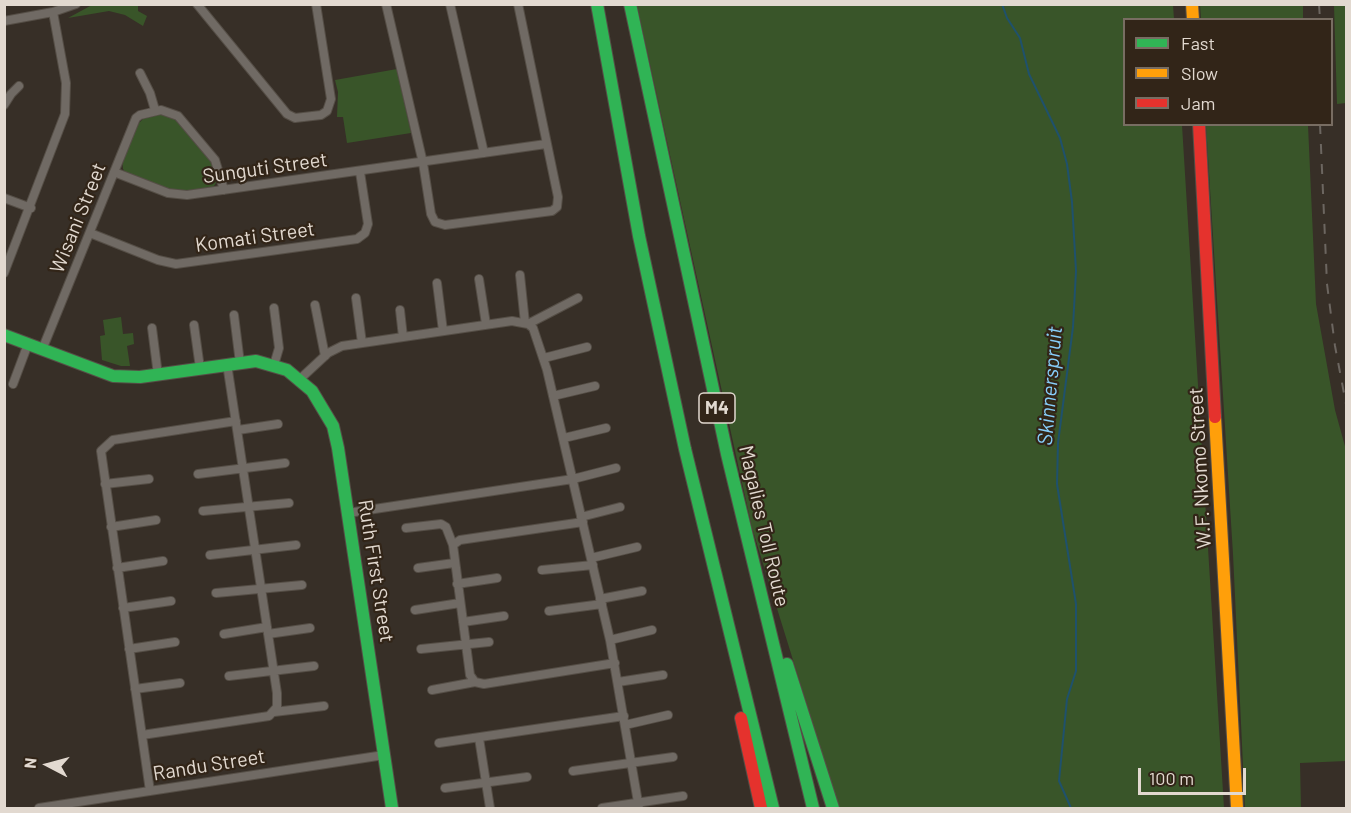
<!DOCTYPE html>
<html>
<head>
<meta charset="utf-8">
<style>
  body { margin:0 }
  #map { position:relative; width:1351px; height:813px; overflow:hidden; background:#372f27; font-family:Barlow,sans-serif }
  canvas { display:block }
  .frame { position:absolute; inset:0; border:6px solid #e2d9d0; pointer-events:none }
  .legend { position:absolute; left:1123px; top:18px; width:210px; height:108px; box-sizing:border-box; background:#322518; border:2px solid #786d62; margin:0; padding:8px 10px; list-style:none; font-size:18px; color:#e2d9d0 }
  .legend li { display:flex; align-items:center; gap:12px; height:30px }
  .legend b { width:30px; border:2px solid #786d62 }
  .north { position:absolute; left:18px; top:735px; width:60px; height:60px; -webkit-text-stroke:4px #322518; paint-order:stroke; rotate:276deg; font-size:16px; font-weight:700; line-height:24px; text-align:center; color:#e2d9d0 }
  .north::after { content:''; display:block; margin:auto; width:21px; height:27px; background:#e2d9d0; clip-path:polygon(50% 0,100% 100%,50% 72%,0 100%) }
  .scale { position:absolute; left:1138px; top:768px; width:108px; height:27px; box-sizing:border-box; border:3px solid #e2d9d0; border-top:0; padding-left:8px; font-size:18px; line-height:21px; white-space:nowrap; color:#e2d9d0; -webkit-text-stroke:4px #322518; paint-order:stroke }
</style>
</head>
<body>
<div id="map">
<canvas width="1351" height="813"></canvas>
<div class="frame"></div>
<ul class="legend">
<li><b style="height:8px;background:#30b455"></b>Fast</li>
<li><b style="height:8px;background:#ff9f0a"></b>Slow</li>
<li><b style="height:8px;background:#e5322d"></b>Jam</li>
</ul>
<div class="north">N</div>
<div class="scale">100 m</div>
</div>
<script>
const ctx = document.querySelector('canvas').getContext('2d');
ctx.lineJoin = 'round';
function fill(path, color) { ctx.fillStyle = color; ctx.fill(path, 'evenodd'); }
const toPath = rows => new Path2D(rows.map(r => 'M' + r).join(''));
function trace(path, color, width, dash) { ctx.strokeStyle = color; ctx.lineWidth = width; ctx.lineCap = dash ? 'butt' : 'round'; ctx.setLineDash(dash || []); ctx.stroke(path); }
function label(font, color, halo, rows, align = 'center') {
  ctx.font = font + ' Barlow,sans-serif'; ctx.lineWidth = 4.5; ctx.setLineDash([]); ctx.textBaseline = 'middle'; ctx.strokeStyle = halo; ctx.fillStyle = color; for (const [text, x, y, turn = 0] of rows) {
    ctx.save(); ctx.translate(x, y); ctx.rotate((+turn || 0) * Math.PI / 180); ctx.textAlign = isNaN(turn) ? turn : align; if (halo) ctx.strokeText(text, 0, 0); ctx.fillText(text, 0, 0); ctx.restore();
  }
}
fill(toPath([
  [92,5,138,5,138,11,147,16,143,26,125,15,109,11,68,18],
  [637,5,1173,5,1174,19,1124,20,1124,124,1182,125,1224,808,839,808,752,528],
  [1200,5,1303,5,1303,19,1201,19],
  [1334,5,1346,5,1346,103,1337,104],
  [397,69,411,133,347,143,343,117,337,117,338,92,335,80],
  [159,113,173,116,212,163,218,179,213,188,177,192,126,173,123,169,122,160,139,123,144,118],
  [1206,125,1308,125,1316,304,1335,410,1346,450,1346,761,1300,763,1301,808,1245,808,1233,554],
  [121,317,123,334,133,333,134,344,127,346,130,366,121,366,102,360,100,336,105,335,103,320]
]), '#395529');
trace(toPath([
  [1002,4,1007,18,1020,38,1029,74,1060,138,1067,164,1072,202,1076,271,1073,327,1058,443,1057,484,1076,604,1076,671,1067,699,1059,781,1071,808]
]), '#1f516c', 2);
const street = toPath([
  [197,4,287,114,295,118,321,115,327,111,331,99,316,4],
  [386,4,423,163,431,214,435,222,445,225,552,211,557,207,558,197,518,4],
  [450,4,484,153],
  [4,21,53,12,76,4],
  [140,73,150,93,155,110],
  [4,105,11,94,19,86],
  [114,172,168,193,187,195,546,144],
  [4,198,31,208],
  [90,233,158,260,176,264,357,239,365,233,368,224,360,172],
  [4,273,65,114,66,83,53,12],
  [520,275,525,323],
  [479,279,486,324],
  [437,283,443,331],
  [356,298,362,343],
  [315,305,325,356],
  [400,310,403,337],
  [234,315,240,363],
  [528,324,578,298],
  [194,325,200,368],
  [152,328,158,375],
  [42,350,136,118,140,115,161,110,178,116,215,160,224,190],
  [544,358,587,347],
  [274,365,279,348,274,308],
  [300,379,328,353,342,346,512,321,528,324,533,328,547,370,610,640,639,808],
  [13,384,28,344],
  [553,396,595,386],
  [238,430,278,424],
  [564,438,606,428],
  [198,474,285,463],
  [105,484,149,479],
  [203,511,289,503],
  [348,513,573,479,616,468],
  [581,517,620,507],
  [583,522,460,540,453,545,470,675,475,682,484,684,615,663],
  [111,527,156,520],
  [406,528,441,524,446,527,453,545],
  [210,555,296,545],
  [591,558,637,547],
  [117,568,163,561],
  [418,568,454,563],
  [542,570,593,565],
  [457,584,497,578],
  [216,593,302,585],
  [600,599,642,591],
  [123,608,171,601],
  [415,610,460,603],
  [549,611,602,604],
  [463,622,504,616],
  [224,634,267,627],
  [268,634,310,628],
  [610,640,652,630],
  [129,649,175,642],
  [421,649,489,642],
  [229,676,314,666],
  [618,682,663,675],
  [135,689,180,683],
  [432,690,475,682],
  [274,712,324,706],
  [625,725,668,715],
  [142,735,269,716,277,707,277,693,227,364],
  [479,738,490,808],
  [439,743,624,716],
  [573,771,673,757],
  [445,788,527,777],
  [150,791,101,451,113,440,236,421],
  [39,808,384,755],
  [602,808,683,796]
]);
const fast = toPath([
  [597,4,639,236,685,449,773,808],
  [630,4,727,454,813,808],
  [4,335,113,376,140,377,256,361,287,370,312,391,333,426,338,448,392,808],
  [787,664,833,808]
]);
const slow = toPath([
  [1192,4,1193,20],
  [1215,417,1237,808]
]);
const jam = toPath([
  [1199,124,1215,417],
  [741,718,761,808]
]);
trace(street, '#554e46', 10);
trace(fast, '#554e46', 14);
trace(slow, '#554e46', 14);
trace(jam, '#554e46', 14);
trace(street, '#706a64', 8);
trace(fast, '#30b455', 12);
trace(slow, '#ff9f0a', 12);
trace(jam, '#e5322d', 12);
trace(toPath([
  [1319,4,1320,20],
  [1320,124,1327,284,1335,346,1346,404]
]), '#6c6660', 2, [10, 10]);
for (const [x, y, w] of [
  [717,408,36]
]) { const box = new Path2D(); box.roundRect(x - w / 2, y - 15, w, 30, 4.5); ctx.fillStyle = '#322518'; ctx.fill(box); trace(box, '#e2d9d0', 1.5); }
label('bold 18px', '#e2d9d0', null, [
  ["M4",717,408]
]);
label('20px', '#e2d9d0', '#322518', [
  ["Sunguti Street",265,168,-8],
  ["Wisani Street",78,218,-68],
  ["Komati Street",255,237,-8],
  ["W.F. Nkomo Street",1200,468,-93],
  ["Magalies Toll Route",764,526,77],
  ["Ruth First Street",376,571,81],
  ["Randu Street",209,765,-9]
]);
label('italic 21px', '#87cefa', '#322518', [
  ["Skinnerspruit",1050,386,-85]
]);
</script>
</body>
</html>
